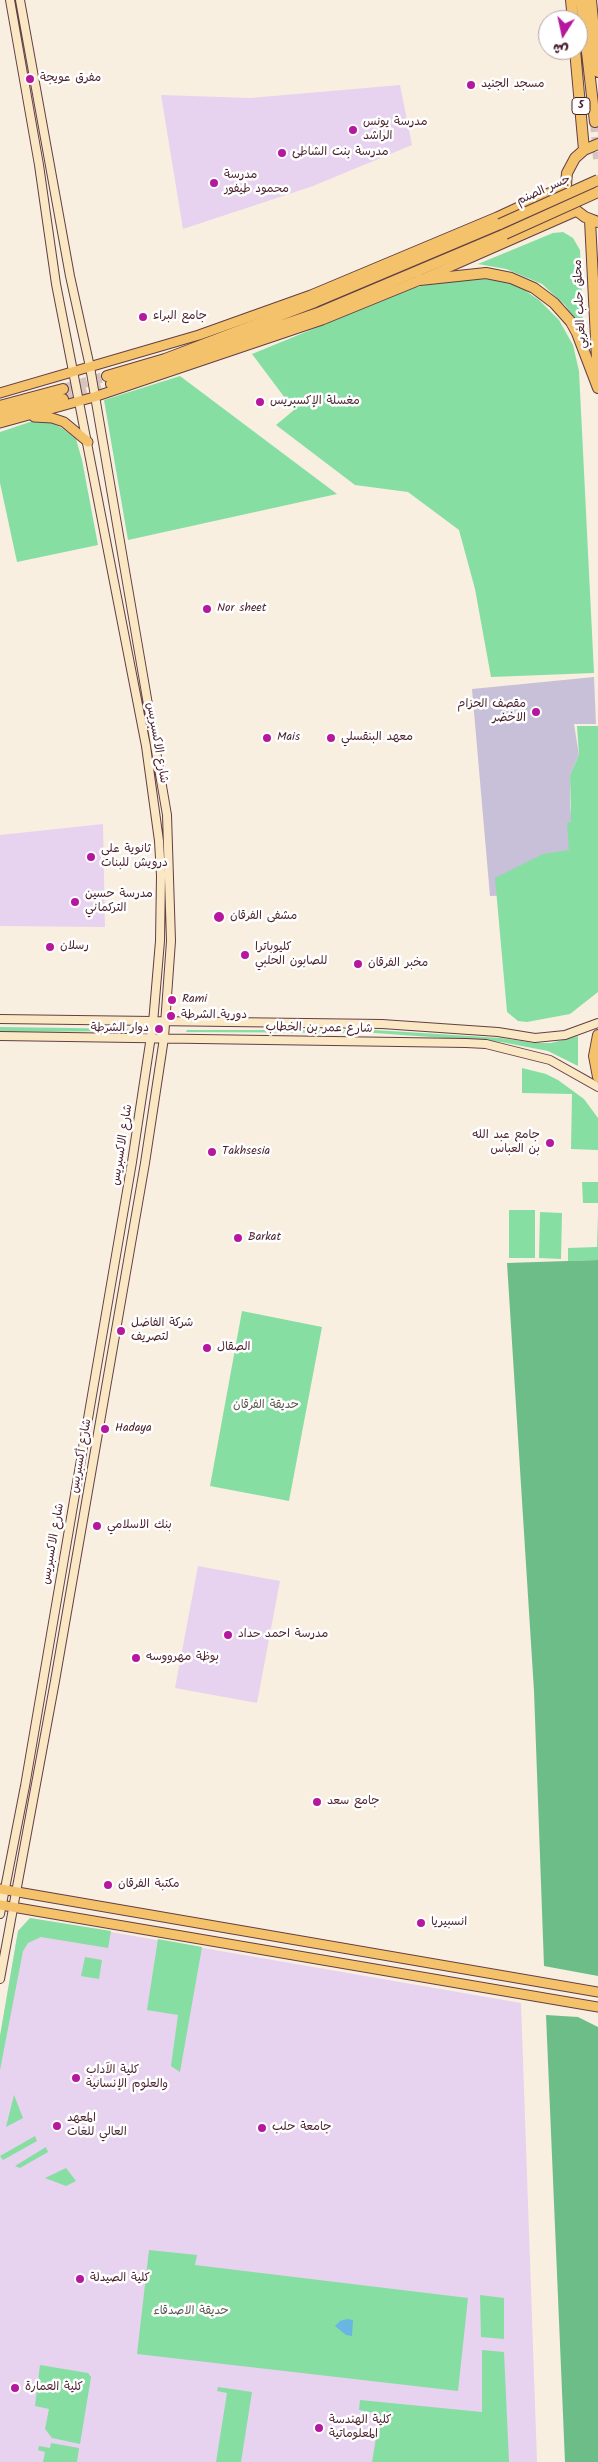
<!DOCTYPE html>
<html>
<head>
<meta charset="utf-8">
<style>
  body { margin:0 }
  #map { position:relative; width:598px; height:2462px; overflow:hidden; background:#f8efe0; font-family:Kalam,"Playpen Sans Arabic",sans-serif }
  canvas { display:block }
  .north { position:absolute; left:538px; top:10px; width:50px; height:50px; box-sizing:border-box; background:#fff; border:1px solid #b7a5aa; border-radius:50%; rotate:190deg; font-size:14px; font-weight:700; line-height:20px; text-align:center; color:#4a1f2b }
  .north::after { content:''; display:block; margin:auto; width:18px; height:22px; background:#b5179e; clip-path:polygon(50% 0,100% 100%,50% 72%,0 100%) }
</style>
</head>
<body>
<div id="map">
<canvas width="598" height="2462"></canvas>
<div class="north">ش</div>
</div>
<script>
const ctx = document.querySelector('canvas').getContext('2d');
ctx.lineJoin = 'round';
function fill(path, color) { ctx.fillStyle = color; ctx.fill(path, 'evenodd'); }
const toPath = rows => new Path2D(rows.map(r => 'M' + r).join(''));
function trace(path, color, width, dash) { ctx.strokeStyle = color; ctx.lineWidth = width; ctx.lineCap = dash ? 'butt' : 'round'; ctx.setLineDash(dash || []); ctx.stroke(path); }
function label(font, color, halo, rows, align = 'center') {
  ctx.font = font + ' Kalam,"Playpen Sans Arabic",sans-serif'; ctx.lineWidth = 5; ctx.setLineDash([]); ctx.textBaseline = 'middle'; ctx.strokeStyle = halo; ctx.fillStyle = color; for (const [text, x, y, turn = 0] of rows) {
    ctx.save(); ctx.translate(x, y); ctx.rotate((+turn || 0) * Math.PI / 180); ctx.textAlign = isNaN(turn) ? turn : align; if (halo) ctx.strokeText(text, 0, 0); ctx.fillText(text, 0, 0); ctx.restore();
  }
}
fill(toPath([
  [400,85,412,145,313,186,183,229,161,95,250,98],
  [103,824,105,927,0,926,0,835],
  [198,1566,280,1581,257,1703,175,1688],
  [30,1918,521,2003,537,2462,0,2462,0,2036,18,1931]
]), '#e7d2ef');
fill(toPath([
  [594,677,596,724,574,724,579,755,570,775,570,805,575,854,598,892,490,896,472,689]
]), '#c8bfd8');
fill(toPath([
  [563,232,573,238,580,250,583,330,565,305,542,284,506,269,478,264,553,233],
  [487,277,517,285,539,300,559,320,573,345,579,371,594,673,491,677,475,589,459,530,408,492,355,485,276,425,294,410,252,354,413,288,455,278],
  [180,376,337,494,128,540,104,400],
  [47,421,62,428,76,439,82,460,98,545,17,562,0,483,0,432,30,422],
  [577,726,598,726,598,992,570,1014,527,1022,518,1021,507,1012,495,878,543,854,569,850,567,823,571,822,570,775,579,755],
  [0,1027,140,1029,140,1031,0,1032],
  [187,1030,374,1030,501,1038,534,1043,551,1043,578,1036,578,1066,548,1051,501,1042,375,1033,186,1032],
  [522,1068,546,1074,558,1080,584,1099,598,1118,598,1150,571,1149,572,1094,522,1093],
  [582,1182,598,1182,598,1203,583,1203],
  [509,1210,535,1210,535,1258,509,1258],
  [540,1212,562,1213,561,1259,539,1258],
  [598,1214,598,1260,568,1261,568,1248,597,1247],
  [242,1311,322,1327,289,1501,210,1486],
  [30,1918,111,1931,108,1948,41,1937,28,1943,23,1951,0,2070,0,2036,18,1931],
  [158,1939,202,1947,180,2072,171,2066,178,2015,147,2010],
  [85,1957,102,1960,99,1979,81,1976],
  [14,2095,23,2118,6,2127],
  [35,2136,37,2141,3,2160,0,2156],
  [46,2147,48,2152,20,2168,15,2166],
  [66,2168,76,2181,66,2186,45,2178],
  [149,2250,197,2255,195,2265,468,2298,458,2391,137,2354],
  [480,2295,504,2298,504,2339,481,2337],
  [482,2350,504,2352,509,2462,372,2462,380,2414,359,2410,360,2400,482,2412],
  [40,2365,88,2373,91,2377,80,2444,52,2438,45,2429,49,2409,35,2406],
  [218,2387,252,2392,241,2462,216,2462,227,2393,217,2391],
  [51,2443,79,2448,77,2462,43,2462,45,2452,38,2450,39,2446,50,2448]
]), '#87dea2');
fill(toPath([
  [598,1260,598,1976,544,1966,534,1691,507,1263],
  [546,2015,578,2017,598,2027,598,2462,565,2462]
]), '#6dbd88');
fill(toPath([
  [347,2319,353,2320,352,2336,346,2335,335,2326,340,2321]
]), '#69b6e3');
trace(toPath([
  [595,122,598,159],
  [63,389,107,376],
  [63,399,111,384]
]), '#d5c5bc', 10, [10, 5]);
const secondary = toPath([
  [0,1019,382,1024,498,1032,535,1038,565,1035,598,1023],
  [0,1036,466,1043,486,1044,550,1060,598,1087],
  [0,1914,25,1786,132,1162,153,1023,160,941,161,876,159,841,146,746,56,284,39,165,10,0],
  [0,1979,55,1681,145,1163,164,1038,171,941,167,815,90,367,70,276,20,0]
]);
const primary = toPath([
  [0,393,199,335,311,295,497,217,566,185],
  [34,417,52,418,64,422,88,442],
  [0,423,94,397,322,320,420,280,577,211],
  [0,1889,598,1992],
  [0,1905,598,2007]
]);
const highway = toPath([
  [571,0,573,20],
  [581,0,595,122],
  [591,0,598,72],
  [575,50,584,150],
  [598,144,584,150,575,158,567,173,566,185,570,202,577,211,585,217,598,222],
  [590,220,598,379],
  [420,280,486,273,511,278,534,288,554,303,571,322,577,333,598,388],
  [107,376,165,359,315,302,500,224],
  [111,384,318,313,505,234],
  [0,406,63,389],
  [0,416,63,399],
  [598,1035,594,1056,598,1077]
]);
trace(secondary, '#643e46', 10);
trace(primary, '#643e46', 11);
trace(highway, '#643e46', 12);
trace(secondary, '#fae7c3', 8);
trace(primary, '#f3c26a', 9);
trace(highway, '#f3c26a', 10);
const highwayBridge = toPath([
  [500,224,598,180],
  [505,234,598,192]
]);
trace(highwayBridge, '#643e46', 12, []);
trace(highwayBridge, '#f3c26a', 10);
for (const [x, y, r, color] of [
  [30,79,5,"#b5179e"],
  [471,85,5,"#b5179e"],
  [353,130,5,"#b5179e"],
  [282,153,5,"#b5179e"],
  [214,183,5,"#b5179e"],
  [143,317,5,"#b5179e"],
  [260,402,5,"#b5179e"],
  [207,609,5,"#b5179e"],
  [536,712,5,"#b5179e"],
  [267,738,5,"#b5179e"],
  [331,738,5,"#b5179e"],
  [91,857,5,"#b5179e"],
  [75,902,5,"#b5179e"],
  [219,917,6,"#b5179e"],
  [50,947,5,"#b5179e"],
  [245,955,5,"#b5179e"],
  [358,964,5,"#b5179e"],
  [172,1000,5,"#b5179e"],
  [171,1016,5,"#b5179e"],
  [159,1029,5,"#b5179e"],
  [550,1143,5,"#b5179e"],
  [212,1152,5,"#b5179e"],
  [238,1238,5,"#b5179e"],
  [121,1331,5,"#b5179e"],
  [207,1348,5,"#b5179e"],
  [105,1429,5,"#b5179e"],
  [97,1526,5,"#b5179e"],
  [228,1635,5,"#b5179e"],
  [136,1658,5,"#b5179e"],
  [317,1802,5,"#b5179e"],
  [108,1885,5,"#b5179e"],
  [421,1923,5,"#b5179e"],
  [76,2078,5,"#b5179e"],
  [57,2126,5,"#b5179e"],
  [262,2128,5,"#b5179e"],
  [80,2279,5,"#b5179e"],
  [15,2388,5,"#b5179e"],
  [319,2428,5,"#b5179e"]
]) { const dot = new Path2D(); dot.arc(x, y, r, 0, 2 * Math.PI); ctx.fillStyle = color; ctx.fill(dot); trace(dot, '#fff', 2); }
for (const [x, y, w] of [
  [581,106,18]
]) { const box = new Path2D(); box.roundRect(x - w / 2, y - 8.5, w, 17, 4); ctx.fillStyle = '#fff'; ctx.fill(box); trace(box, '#4a1f2b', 1); }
label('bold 11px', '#4a1f2b', null, [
  ["5",581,106]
]);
label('12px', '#4a1f2b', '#fff', [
  ["مفرق عويجة",40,79],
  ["مسجد الجنيد",481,85],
  ["مدرسة يونس",363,123],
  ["الراشد",363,137],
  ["مدرسة بنت الشاطئ",292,153],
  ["مدرسة",224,176],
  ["محمود طيفور",224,190],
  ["جامع البراء",153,317],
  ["مغسلة الإكسبريس",270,402],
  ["Nor sheet",217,609],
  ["مقصف الحزام",526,705,"right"],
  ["الاخضر",526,719,"right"],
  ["Mais",277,738],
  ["معهد البنقسلي",341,738],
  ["ثانوية علي",101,850],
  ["درويش للبنات",101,864],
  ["مدرسة حسين",85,895],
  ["التركماني",85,909],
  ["مشفى الفرقان",230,917],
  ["رسلان",60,947],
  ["كليوباترا",255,948],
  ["للصابون الحلبي",255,962],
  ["مخبر الفرقان",368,964],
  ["Rami",182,1000],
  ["دورية الشرطة",181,1016],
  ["دوار الشرطة",149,1029,"right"],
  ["جامع عبد الله",540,1136,"right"],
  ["بن العباس",540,1150,"right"],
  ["Takhsesia",222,1152],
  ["Barkat",248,1238],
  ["شركة الفاضل",131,1324],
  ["لتصريف",131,1338],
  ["الصقال",217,1348],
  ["Hadaya",115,1429],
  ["بنك الاسلامي",107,1526],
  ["مدرسة احمد حداد",238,1635],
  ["بوظة مهرووسه",146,1658],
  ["جامع سعد",327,1802],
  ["مكتبة الفرقان",118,1885],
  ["انسبيريا",431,1923],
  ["كلية الآداب",86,2071],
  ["والعلوم الإنسانية",86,2085],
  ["المعهد",67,2119],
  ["العالي للغات",67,2133],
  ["جامعة حلب",272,2128],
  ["كلية الصيدلة",90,2279],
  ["كلية العمارة",25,2388],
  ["كلية الهندسة",329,2421],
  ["المعلوماتية",329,2435]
], 'left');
label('12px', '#4a1f2b', '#fff', [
  ["جسر الصنم",544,191,-24],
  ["محلق حلب الغربي",581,304,-93],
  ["شارع الاكسبريس",156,743,80],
  ["شارع عمر بن الخطاب",319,1029,1],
  ["شارع الاكسبريس",123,1145,-81],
  ["شارع أكسبريس",82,1456,-80],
  ["شارع الاكسبريس",54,1544,-80]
]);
label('12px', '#5c584f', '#fff', [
  ["حديقة الفرقان",266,1406],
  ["حديقة الاصدقاء",191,2312]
]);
</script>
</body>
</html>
